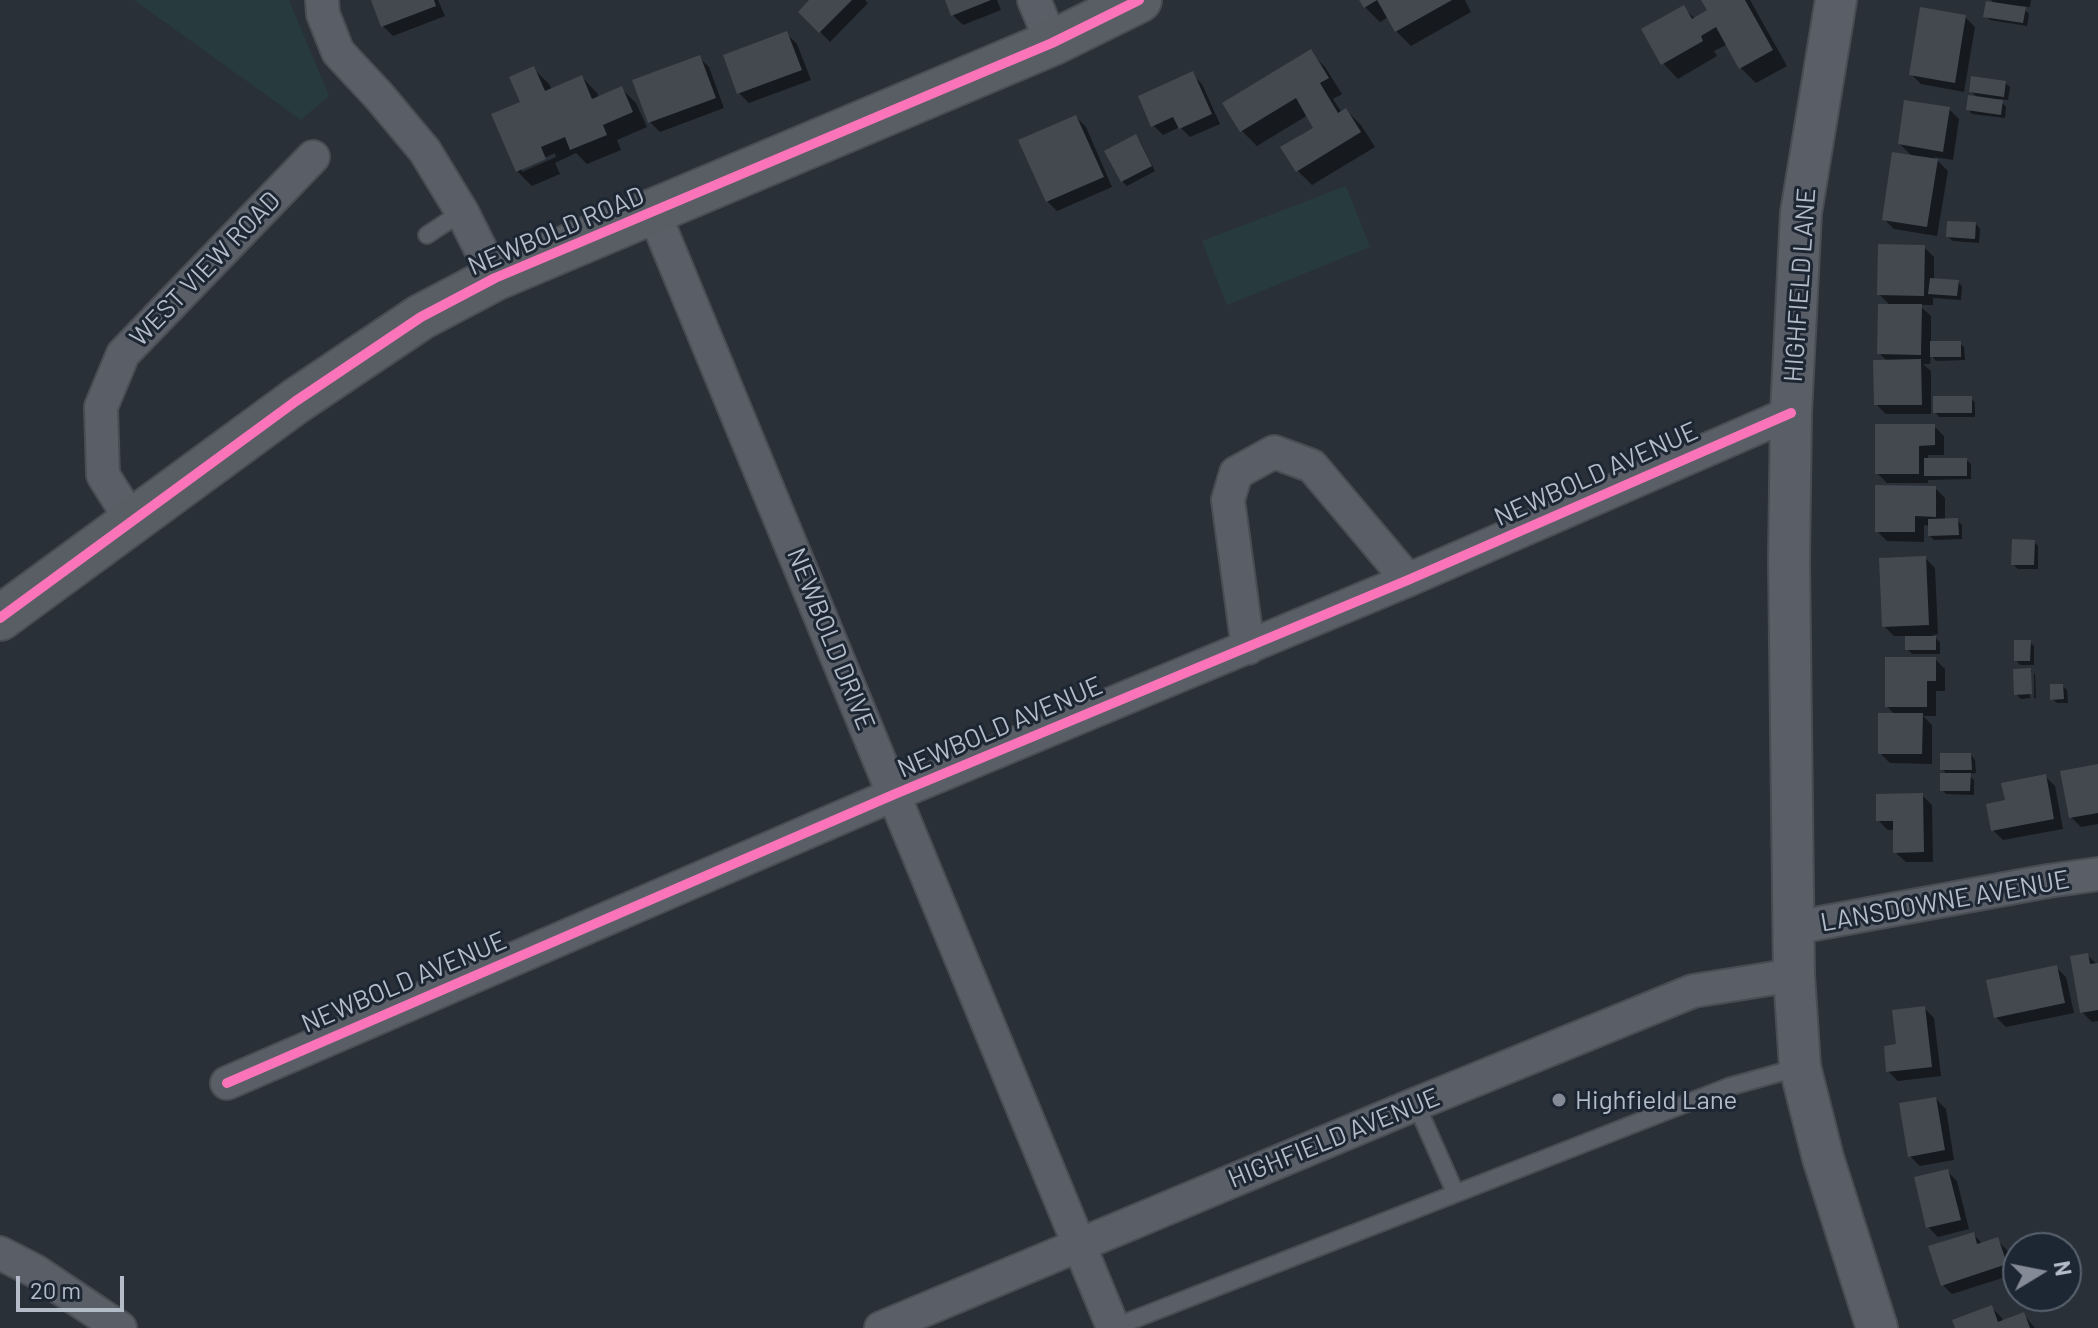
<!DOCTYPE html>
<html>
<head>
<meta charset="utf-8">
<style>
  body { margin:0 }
  #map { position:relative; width:2098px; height:1328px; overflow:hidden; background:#2a3038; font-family:Barlow,sans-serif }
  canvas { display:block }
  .north { position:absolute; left:2002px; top:1232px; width:80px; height:80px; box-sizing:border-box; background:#1d2633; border:2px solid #59626f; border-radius:50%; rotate:80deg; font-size:22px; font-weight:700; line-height:32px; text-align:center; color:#b4bcc9 }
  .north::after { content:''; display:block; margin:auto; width:28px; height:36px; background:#848b96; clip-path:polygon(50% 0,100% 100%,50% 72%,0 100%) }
  .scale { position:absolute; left:16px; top:1276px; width:108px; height:36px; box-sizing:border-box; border:4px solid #b4bcc9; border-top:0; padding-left:10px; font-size:24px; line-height:28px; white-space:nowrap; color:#b4bcc9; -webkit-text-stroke:6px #1d2633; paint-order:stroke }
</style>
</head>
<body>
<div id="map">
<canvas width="2098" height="1328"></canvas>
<div class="north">N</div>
<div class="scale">20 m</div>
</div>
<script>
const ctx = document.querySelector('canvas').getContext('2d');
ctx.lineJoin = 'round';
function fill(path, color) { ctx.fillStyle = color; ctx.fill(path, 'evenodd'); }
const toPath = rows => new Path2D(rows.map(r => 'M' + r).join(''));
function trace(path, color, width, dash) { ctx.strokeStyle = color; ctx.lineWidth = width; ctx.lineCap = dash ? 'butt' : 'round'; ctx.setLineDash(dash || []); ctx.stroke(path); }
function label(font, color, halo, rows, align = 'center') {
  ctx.font = font + ' Barlow,sans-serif'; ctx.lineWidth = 6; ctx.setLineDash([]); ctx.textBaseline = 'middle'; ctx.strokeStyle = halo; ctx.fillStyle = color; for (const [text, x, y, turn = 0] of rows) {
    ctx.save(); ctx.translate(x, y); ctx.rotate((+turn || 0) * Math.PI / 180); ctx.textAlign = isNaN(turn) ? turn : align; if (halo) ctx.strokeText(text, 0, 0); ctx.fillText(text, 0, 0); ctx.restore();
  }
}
fill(toPath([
  [134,0,289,0,329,96,301,120],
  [1346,186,1370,247,1227,305,1202,241]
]), '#273a3e');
fill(toPath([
  [373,0,438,0,445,16,393,36,383,26],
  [812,0,865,0,868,3,830,42,801,12],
  [947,0,997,0,1001,10,963,25,953,15],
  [1362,0,1465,0,1471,12,1411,46,1396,31,1388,17,1380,22,1365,7],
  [1703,0,1750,0,1787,66,1756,83,1741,68,1728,44,1714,51,1717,56,1678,79,1663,63,1683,7,1695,19,1709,11],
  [1991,0,2031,0,2030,7,2021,6,2029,14,2027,26,1990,20,1985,16,1996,5],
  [1965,17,1975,27,1964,92,1921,84,1911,74],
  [787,34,797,44,811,80,749,103,739,93],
  [1310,52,1325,67,1342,94,1333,99,1342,113,1346,110,1361,125,1375,147,1312,185,1297,170,1316,128,1308,115,1257,146,1242,131],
  [699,57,709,67,724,108,660,132,650,122],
  [534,69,549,84,552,90,582,77,597,93,599,98,621,88,636,103,647,127,617,140,621,150,587,164,576,153,555,163,560,174,532,186,517,171,522,103],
  [555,153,556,157,522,172,522,168],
  [1192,74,1202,84,1220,124,1190,137,1180,127,1163,135,1153,125],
  [2005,83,2010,87,2008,100,1999,99,2006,107,2005,118,1972,114,1968,109,1978,98,1971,91],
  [1949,109,1959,119,1953,160,1934,157,1948,171,1937,236,1894,229,1884,219,1913,157,1900,144],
  [1076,117,1086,127,1112,187,1057,211,1047,201],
  [1135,136,1140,141,1155,171,1127,186,1122,181],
  [1976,224,1980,229,1979,243,1953,241,1948,237],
  [1924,247,1934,257,1934,280,1958,282,1962,286,1961,300,1933,298,1933,305,1919,305,1931,316,1931,343,1960,343,1964,347,1965,360,1936,361,1931,355,1930,364,1923,364,1931,371,1931,414,1886,414,1876,404,1888,362,1879,353,1891,306,1879,294],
  [1971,398,1975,403,1975,417,1939,417,1935,412],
  [1934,426,1944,436,1944,455,1928,455,1928,460,1966,460,1971,464,1971,479,1928,480,1928,483,1887,483,1877,473],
  [1935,488,1945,498,1945,520,1957,520,1962,525,1962,539,1934,540,1930,536,1930,526,1924,525,1924,542,1887,541,1877,531],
  [2034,542,2038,546,2038,569,2018,569,2013,564],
  [1925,558,1935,568,1938,634,1932,635,1940,642,1940,654,1912,654,1907,649,1907,636,1894,636,1884,626],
  [2030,642,2034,646,2034,665,2020,665,2016,660],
  [1935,659,1945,669,1945,691,1936,691,1936,716,1923,716,1932,725,1932,764,1890,763,1880,753,1895,715,1887,706],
  [2031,670,2032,672,2029,672,2030,698,2021,699,2016,694],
  [2034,673,2035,675,2036,698,2034,698],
  [2062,686,2067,690,2068,703,2057,703,2052,699],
  [1971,755,1975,760,1976,773,1968,774,1974,780,1974,795,1946,794,1942,790,1948,775,1942,769],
  [2098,766,2098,824,2081,827,2071,817],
  [2045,776,2055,786,2063,829,2003,840,1993,830],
  [1922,795,1932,805,1933,862,1906,862,1895,852,1895,830,1888,830,1878,820],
  [2087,955,2098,965,2098,1021,2092,1022,2082,1012],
  [2056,967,2066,977,2074,1013,2006,1027,1996,1017],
  [1924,1008,1934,1018,1941,1076,1898,1081,1888,1071],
  [1936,1099,1946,1109,1954,1160,1920,1166,1910,1156],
  [1947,1171,1957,1181,1969,1229,1938,1237,1928,1227],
  [1973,1234,1983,1244,1997,1240,2007,1250,2015,1274,1952,1294,1942,1284],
  [1992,1308,2002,1318,2003,1322,2024,1315,2035,1328,1957,1328]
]), '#0007');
fill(toPath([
  [371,0,434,0,436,6,381,27],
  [809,0,852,0,819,33,798,12],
  [945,0,991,0,951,16],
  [1359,0,1452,0,1395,32,1377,0,1364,8],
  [1701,0,1745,0,1773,50,1739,69,1716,27,1701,36,1703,41,1661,65,1641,29,1684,5,1692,19,1707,10],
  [1986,1,2026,7,2023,23,1983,17],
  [1920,7,1966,15,1955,83,1909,75],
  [787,31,802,70,737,94,723,55],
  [1311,49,1329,78,1320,83,1338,113,1346,108,1361,132,1296,172,1280,147,1313,128,1296,98,1240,132,1222,103],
  [700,55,716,98,648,123,632,80],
  [534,66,545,91,582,75,592,99,622,86,633,112,603,125,607,135,570,150,565,137,541,147,546,159,516,172,491,114,520,102,509,77],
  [1193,71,1212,114,1179,129,1173,117,1151,127,1138,96],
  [1971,76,2006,81,2004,97,1969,92],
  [1968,95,2003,100,2001,115,1966,110],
  [1904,100,1950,107,1943,152,1898,144],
  [1076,115,1104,177,1046,202,1018,140],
  [1136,134,1152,166,1121,182,1104,151],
  [1892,152,1938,159,1927,227,1882,220],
  [1947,221,1976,222,1975,239,1946,237],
  [1878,244,1925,245,1924,296,1877,295],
  [1930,278,1959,280,1957,296,1928,294],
  [1878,304,1922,304,1921,355,1877,354],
  [1930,341,1961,341,1961,357,1930,357],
  [1921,359,1922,405,1874,405,1873,360],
  [1933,396,1972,396,1972,413,1933,413],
  [1875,424,1935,424,1935,445,1919,446,1919,474,1875,474],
  [1924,458,1967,458,1967,476,1924,476],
  [1875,485,1936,486,1936,517,1915,516,1915,532,1875,532],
  [1958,518,1959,535,1928,536,1928,519],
  [2012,539,2035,540,2034,565,2011,565],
  [1926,556,1929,625,1882,627,1879,558],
  [1905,636,1936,636,1936,650,1905,650],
  [2014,640,2031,640,2030,661,2014,661],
  [1885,657,1936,657,1936,681,1927,681,1927,707,1885,707],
  [2031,668,2032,694,2014,695,2013,669],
  [2050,684,2063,684,2064,699,2050,700],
  [1878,713,1923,713,1922,754,1878,754],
  [1940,753,1971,753,1972,770,1940,770],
  [2098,764,2098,813,2069,818,2060,771],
  [1940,773,1971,773,1970,791,1940,791],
  [2046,774,2054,819,1991,831,1986,804,2005,800,2001,783],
  [1923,793,1924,852,1893,853,1893,821,1876,821,1876,794],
  [2088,953,2090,964,2098,963,2098,1010,2080,1013,2070,956],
  [2057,965,2065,1003,1994,1018,1986,980],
  [1925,1006,1932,1067,1886,1072,1884,1046,1896,1044,1892,1010],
  [1936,1097,1945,1150,1908,1157,1899,1103],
  [1948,1169,1961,1220,1926,1228,1914,1177],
  [1974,1232,1977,1244,1998,1237,2007,1264,1941,1286,1928,1246],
  [1992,1305,1998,1322,2024,1312,2030,1328,1955,1328,1952,1320]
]), '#444950');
const service = toPath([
  [427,235,462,212],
  [1416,1104,1455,1192],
  [1112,1328,1728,1087,1800,1067]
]);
const minor = toPath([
  [322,0,323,14,338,52,379,96,425,151,462,212,495,278],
  [1034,0,1052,43],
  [654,213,1113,1327],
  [133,523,103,475,101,407,123,354,313,157],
  [1248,648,1228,500,1236,473,1274,452,1312,466,1408,580],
  [1793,928,2048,881,2098,874],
  [227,1083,895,794,1408,580,1791,413],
  [0,1253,35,1271,120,1328],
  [881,1328,1416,1104,1693,991,1794,975]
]);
const tertiary = toPath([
  [1836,0,1801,213,1791,413,1789,560,1794,975,1800,1067,1823,1158,1877,1328]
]);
const secondary = toPath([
  [0,618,296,401,421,317,495,278,1052,43,1139,0]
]);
trace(service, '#484c53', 20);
trace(minor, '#484c53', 36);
trace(tertiary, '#484c53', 44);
trace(secondary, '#484c53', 48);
trace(service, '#5a5e66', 16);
trace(minor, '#5a5e66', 32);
trace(tertiary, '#5a5e66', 40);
trace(secondary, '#595d64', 44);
trace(toPath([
  [0,618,296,401,421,317,495,278,1052,43,1139,0],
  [227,1083,895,794,1408,580,1791,413]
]), '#fb73b8', 10);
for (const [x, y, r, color] of [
  [1559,1100,8,"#848b96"]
]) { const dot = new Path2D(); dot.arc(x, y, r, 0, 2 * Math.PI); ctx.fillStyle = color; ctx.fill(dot); trace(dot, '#1d2633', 3); }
label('26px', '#b4bcc9', '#1d2633', [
  ["NEWBOLD ROAD",556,231,-23],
  ["WEST VIEW ROAD",205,269,-46],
  ["HIGHFIELD LANE",1800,285,-86],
  ["NEWBOLD AVENUE",1596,474,-24],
  ["NEWBOLD DRIVE",831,639,68],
  ["NEWBOLD AVENUE",1000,727,-23],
  ["LANSDOWNE AVENUE",1945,901,-10],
  ["NEWBOLD AVENUE",404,982,-23],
  ["HIGHFIELD AVENUE",1334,1138,-22]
]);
label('26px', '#b4bcc9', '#1d2633', [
  ["Highfield Lane",1575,1100]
], 'left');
</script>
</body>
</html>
